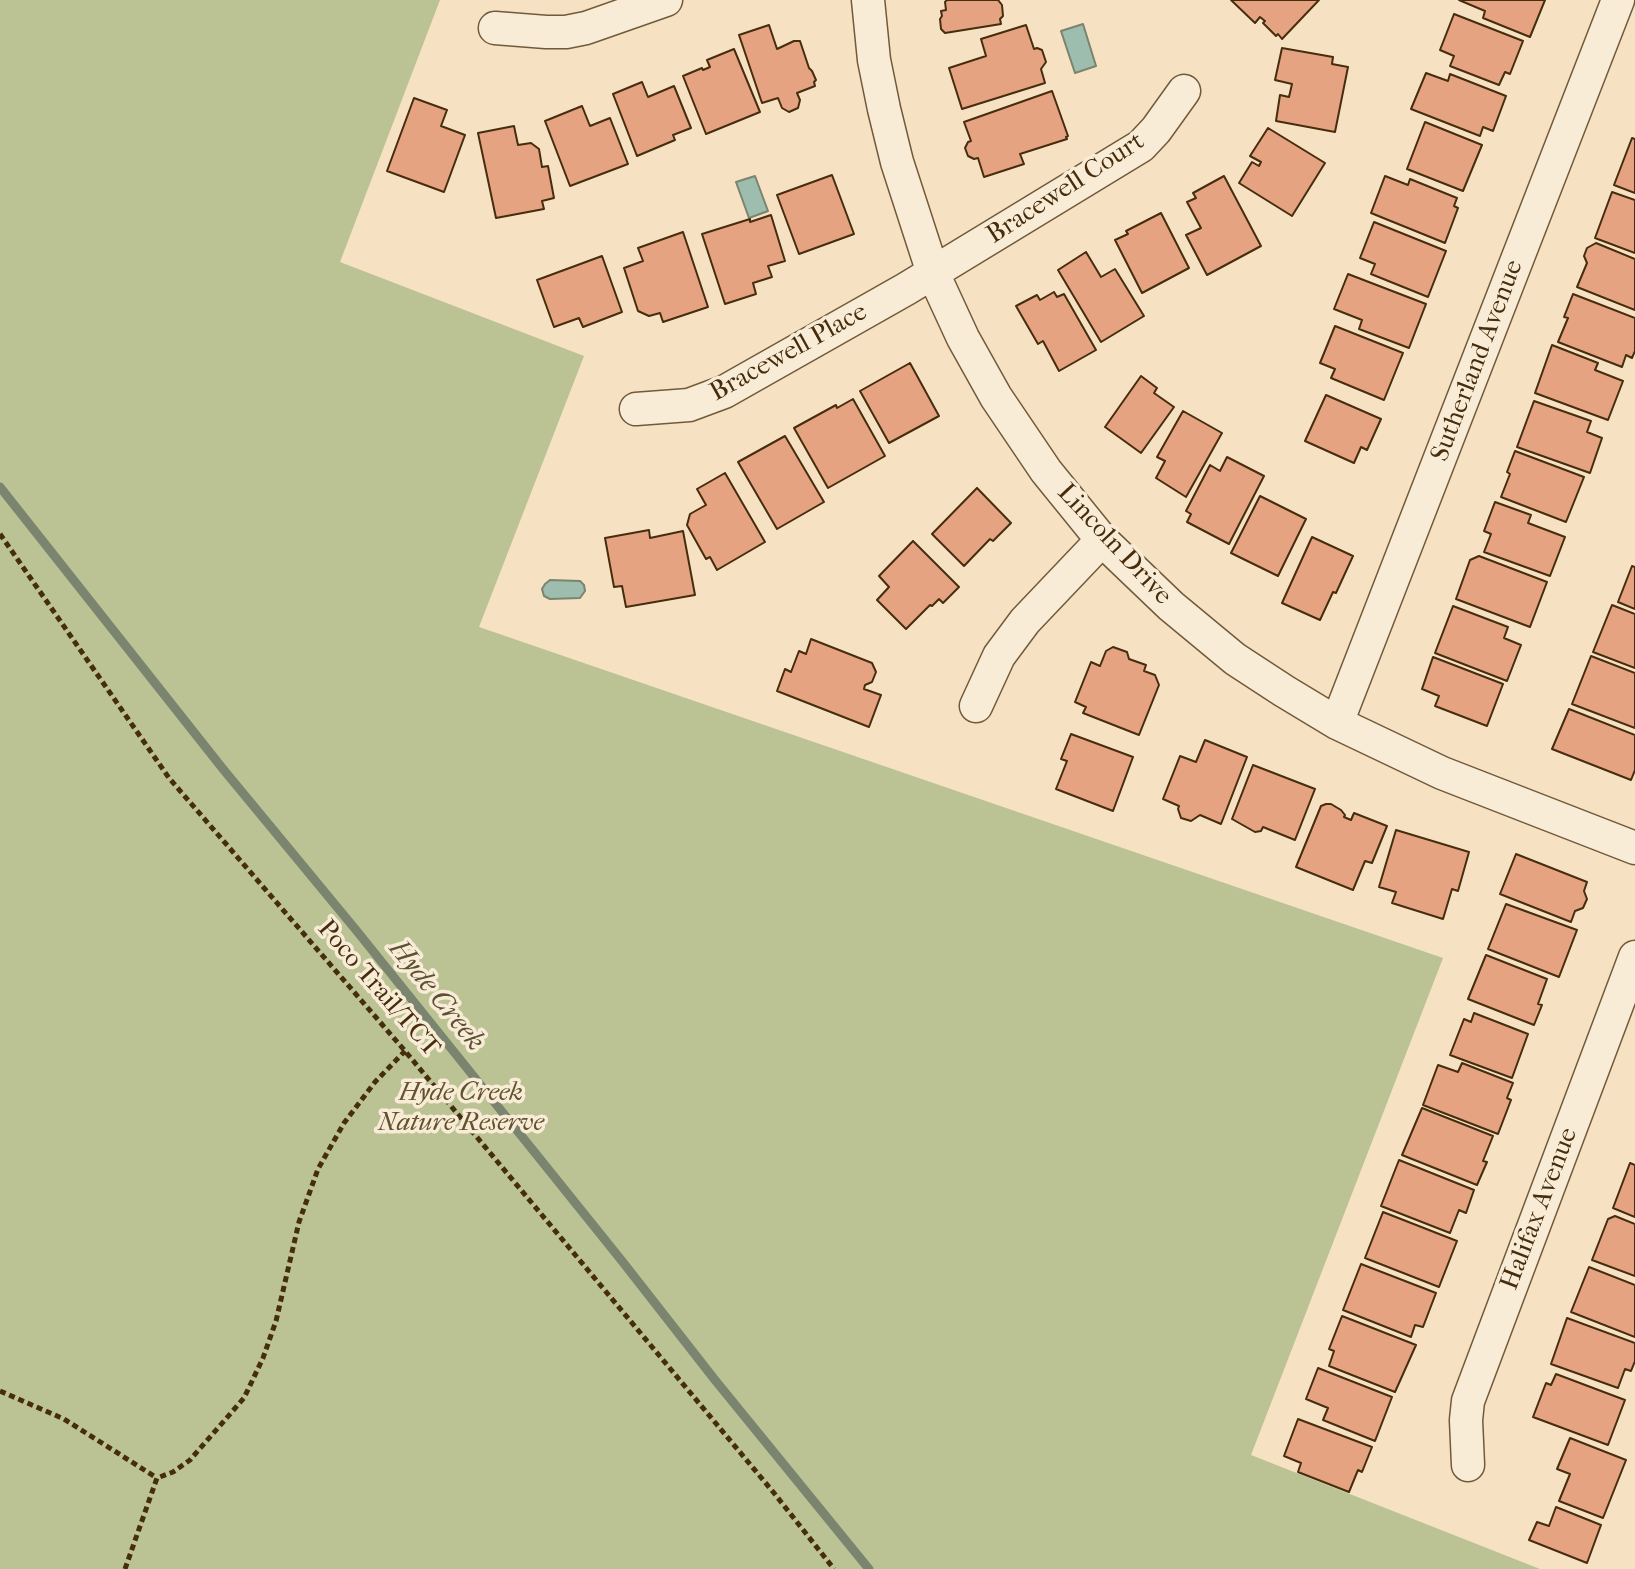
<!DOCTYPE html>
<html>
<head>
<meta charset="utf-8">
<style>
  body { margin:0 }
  canvas { display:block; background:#f6e1c2 }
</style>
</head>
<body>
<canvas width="1635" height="1569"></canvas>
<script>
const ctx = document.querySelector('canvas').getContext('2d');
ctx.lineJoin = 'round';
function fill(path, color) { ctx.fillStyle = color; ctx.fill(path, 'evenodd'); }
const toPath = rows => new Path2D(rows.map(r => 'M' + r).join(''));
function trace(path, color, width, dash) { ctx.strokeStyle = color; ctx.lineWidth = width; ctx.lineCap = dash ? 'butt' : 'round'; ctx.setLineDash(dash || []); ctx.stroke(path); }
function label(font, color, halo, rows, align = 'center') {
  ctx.font = font + ' "IM FELL French Canon",serif'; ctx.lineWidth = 7; ctx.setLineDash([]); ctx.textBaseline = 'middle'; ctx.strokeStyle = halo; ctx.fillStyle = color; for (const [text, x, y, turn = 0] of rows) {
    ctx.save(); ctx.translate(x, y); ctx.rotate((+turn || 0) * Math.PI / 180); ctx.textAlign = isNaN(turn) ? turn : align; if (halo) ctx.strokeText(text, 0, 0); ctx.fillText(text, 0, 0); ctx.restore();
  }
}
fill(toPath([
  [0,0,440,0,340,262,584,356,479,627,1443,958,1251,1455,1540,1569,0,1569]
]), '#bbc394');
const water = toPath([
  [1083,24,1096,66,1075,73,1061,31,1083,24],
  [755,176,768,211,749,218,736,182,755,176],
  [550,580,580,581,584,585,585,591,580,598,550,599,544,596,542,589,545,584,550,580]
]);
fill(water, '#9dbeae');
trace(water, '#7a846e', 2);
trace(toPath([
  [0,487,223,769,356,930,622,1261,715,1380,869,1569]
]), '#7a846e', 9);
const building = toPath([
  [947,0,998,0,1002,5,1003,16,1000,19,1001,24,945,33,941,29,940,19,942,16,941,11,946,10,945,2,947,0],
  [1231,0,1319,0,1282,39,1278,34,1276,36,1263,23,1265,21,1260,17,1255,23,1231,0],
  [1459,0,1545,0,1530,37,1483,18,1485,11,1459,0],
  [1454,14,1523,41,1510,74,1505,72,1499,85,1450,66,1454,56,1440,50,1454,14],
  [769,25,777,49,794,41,800,41,809,68,812,71,816,80,814,82,815,86,797,93,800,100,798,108,789,112,782,108,778,98,762,103,739,35,769,25],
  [1026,25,1034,49,1037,48,1042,50,1046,62,1041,69,1045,83,962,109,949,68,986,56,981,39,1026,25],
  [1282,48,1333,57,1332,64,1348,67,1335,132,1276,121,1280,95,1289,97,1292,84,1275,80,1282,48],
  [734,49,760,112,706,134,683,76,702,68,703,70,710,67,707,60,734,49],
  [1426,73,1448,81,1450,74,1506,96,1493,131,1483,127,1480,136,1411,109,1426,73],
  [642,82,648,97,674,86,691,128,673,135,675,140,637,156,613,94,642,82],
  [1052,91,1068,136,1066,137,1067,139,1020,154,1024,164,984,177,978,158,974,159,968,156,965,148,968,142,971,141,964,122,1052,91],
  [414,98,447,110,441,126,465,135,444,192,387,171,414,98],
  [582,106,590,126,610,118,628,164,570,186,545,121,582,106],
  [1425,122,1482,145,1463,191,1407,169,1425,122],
  [514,126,518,145,531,143,539,149,542,167,548,166,554,198,542,201,544,209,496,218,478,133,514,126],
  [1268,128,1325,163,1292,216,1239,183,1252,162,1259,166,1261,162,1250,156,1268,128],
  [1632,138,1635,139,1635,193,1614,185,1632,138],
  [832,175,854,234,799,254,777,195,832,175],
  [1224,176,1261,246,1207,275,1186,235,1201,228,1187,202,1196,198,1193,193,1224,176],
  [1385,176,1408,185,1410,179,1457,198,1454,206,1458,208,1445,243,1371,213,1385,176],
  [1612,192,1635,200,1635,253,1595,238,1612,192],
  [1161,213,1189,268,1142,293,1115,240,1128,234,1126,231,1161,213],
  [771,215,785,261,768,266,772,277,753,283,756,294,725,304,702,234,750,219,750,222,771,215],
  [1374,222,1446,251,1428,297,1371,274,1375,264,1360,258,1374,222],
  [683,232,708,307,663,322,660,313,649,316,638,311,624,268,643,261,638,248,683,232],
  [1596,243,1635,259,1635,310,1577,287,1587,263,1584,256,1587,248,1596,243],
  [1086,252,1101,277,1115,269,1144,316,1101,342,1058,270,1086,252],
  [602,256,622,312,583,327,579,318,554,327,537,280,602,256],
  [1348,274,1426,304,1409,348,1359,329,1362,320,1334,309,1348,274],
  [1054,292,1057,297,1064,294,1096,350,1059,371,1043,341,1038,344,1016,306,1037,295,1040,300,1054,292],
  [1573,294,1635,318,1635,351,1632,358,1626,355,1622,367,1558,342,1568,318,1564,317,1573,294],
  [1335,326,1403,353,1384,400,1331,378,1335,369,1320,363,1335,326],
  [1552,345,1598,363,1595,370,1623,381,1608,420,1535,393,1552,345],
  [910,363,939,416,889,443,860,391,910,363],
  [1141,376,1157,388,1154,393,1174,407,1141,453,1105,427,1141,376],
  [1326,395,1381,419,1367,450,1361,447,1354,463,1305,441,1326,395],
  [853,399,885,456,828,488,794,428,836,405,837,408,853,399],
  [1534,401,1591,421,1587,432,1602,438,1590,473,1517,447,1534,401],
  [1183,411,1222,433,1186,497,1156,478,1165,461,1157,457,1183,411],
  [785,436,824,502,777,529,738,462,785,436],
  [1515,451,1584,477,1566,522,1501,497,1510,474,1507,472,1515,451],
  [1227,457,1264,476,1229,544,1187,522,1191,514,1186,511,1210,465,1220,471,1227,457],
  [725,473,765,542,717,570,710,557,706,559,687,525,690,514,706,505,697,489,725,473],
  [977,488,1011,523,993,541,990,539,964,566,932,534,977,488],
  [1260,496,1306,519,1278,576,1231,553,1260,496],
  [1495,502,1531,515,1528,523,1565,537,1550,576,1484,552,1491,534,1484,531,1495,502],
  [649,530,650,538,683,531,695,595,626,607,622,586,614,587,605,538,649,530],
  [1312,537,1353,556,1336,593,1333,592,1320,620,1282,603,1312,537],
  [913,541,959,587,943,603,939,599,932,606,930,605,906,629,877,600,889,587,879,576,913,541],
  [1479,556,1547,582,1530,627,1456,599,1470,560,1479,556],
  [1632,566,1635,567,1635,609,1618,602,1632,566],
  [1612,605,1635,614,1635,668,1593,652,1612,605],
  [1453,606,1508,627,1504,638,1521,645,1507,681,1435,653,1453,606],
  [811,639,872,663,876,672,872,682,865,685,864,689,881,695,869,727,777,691,785,669,791,672,799,651,806,654,811,639],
  [1113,647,1127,652,1129,659,1146,665,1144,671,1155,675,1159,685,1139,735,1083,713,1086,707,1075,702,1091,662,1100,666,1106,651,1113,647],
  [1591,656,1635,673,1635,728,1572,704,1591,656],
  [1433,657,1503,684,1487,726,1435,706,1439,696,1422,689,1433,657],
  [1569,709,1635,735,1635,770,1631,780,1552,749,1569,709],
  [1071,734,1133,757,1113,811,1056,789,1067,761,1061,759,1071,734],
  [1205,740,1247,757,1221,824,1200,815,1191,821,1181,818,1178,809,1179,806,1163,799,1180,756,1196,762,1205,740],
  [1253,765,1315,789,1295,840,1263,827,1261,831,1255,832,1232,819,1253,765],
  [1326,804,1331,804,1341,810,1345,815,1344,817,1351,820,1354,813,1387,826,1372,863,1365,861,1353,890,1296,867,1321,806,1326,804],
  [1396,830,1469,852,1458,891,1452,889,1443,919,1392,903,1396,892,1379,887,1396,830],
  [1516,854,1587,882,1584,891,1587,899,1583,908,1575,911,1571,922,1500,894,1516,854],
  [1506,904,1577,930,1559,977,1488,949,1506,904],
  [1486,955,1547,979,1538,1004,1542,1005,1534,1025,1468,999,1486,955],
  [1474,1013,1528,1034,1512,1078,1450,1055,1464,1019,1471,1022,1474,1013],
  [1462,1063,1513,1083,1507,1098,1511,1100,1498,1134,1423,1105,1438,1065,1458,1072,1462,1063],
  [1422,1108,1493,1136,1483,1161,1487,1162,1477,1185,1402,1155,1422,1108],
  [1399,1160,1474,1190,1466,1213,1459,1210,1450,1233,1381,1206,1399,1160],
  [1630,1163,1635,1165,1635,1217,1613,1208,1630,1163],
  [1383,1212,1457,1241,1439,1287,1365,1258,1383,1212],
  [1615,1216,1635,1224,1635,1276,1592,1260,1608,1219,1615,1216],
  [1361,1264,1436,1293,1423,1327,1415,1325,1411,1337,1343,1310,1361,1264],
  [1589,1267,1635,1285,1635,1337,1571,1312,1589,1267],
  [1342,1316,1416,1345,1395,1392,1329,1366,1334,1351,1329,1349,1342,1316],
  [1567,1318,1635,1343,1635,1361,1631,1371,1625,1369,1618,1388,1551,1364,1567,1318],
  [1318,1368,1392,1397,1375,1441,1323,1420,1328,1408,1306,1399,1318,1368],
  [1556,1374,1625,1400,1608,1445,1533,1417,1546,1383,1551,1385,1556,1374],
  [1298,1419,1372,1447,1362,1472,1358,1470,1349,1492,1298,1472,1301,1463,1284,1456,1298,1419],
  [1570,1438,1626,1460,1603,1518,1559,1501,1570,1474,1557,1469,1570,1438],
  [1556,1507,1601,1525,1587,1563,1529,1540,1537,1522,1549,1526,1556,1507]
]);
fill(building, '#e6a382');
trace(building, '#452d0d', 2);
const minor = toPath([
  [868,0,874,60,884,109,897,162,933,273,963,338,996,397,1046,471,1102,540,1171,606,1235,659,1284,691,1337,723,1442,773,1635,848],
  [495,28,546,32,566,32,586,28,666,0],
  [636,409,689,405,724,392,906,289,1141,146,1156,130,1184,91],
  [976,706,999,656,1025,621,1102,540],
  [1337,723,1618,0],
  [1468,1465,1466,1420,1468,1401,1635,957]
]);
trace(minor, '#715a3a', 35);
trace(toPath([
  [0,534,169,778,405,1051,774,1493,834,1569],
  [0,1391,64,1419,157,1478],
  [125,1569,157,1478,173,1472,190,1460,244,1398,263,1358,276,1321,299,1222,318,1169,344,1123,375,1082,405,1051]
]), '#452d0d', 5, [6, 4]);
trace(minor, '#f9ecd7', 32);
label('26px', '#452d0d', '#f9ecd7', [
  ["Bracewell Court",1066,189,-33],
  ["Bracewell Place",789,353,-29],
  ["Sutherland Avenue",1478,361,-69],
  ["Lincoln Drive",1114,545,47],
  ["Poco Trail/TCT",378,989,49],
  ["Halifax Avenue",1540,1209,-69]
]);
label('italic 26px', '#62522f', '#f9ecd7', [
  ["Hyde Creek",461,1094],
  ["Nature Reserve",461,1124]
]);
label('italic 28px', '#5b5135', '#f9ecd7', [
  ["Hyde Creek",436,996,51]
]);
</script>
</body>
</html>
